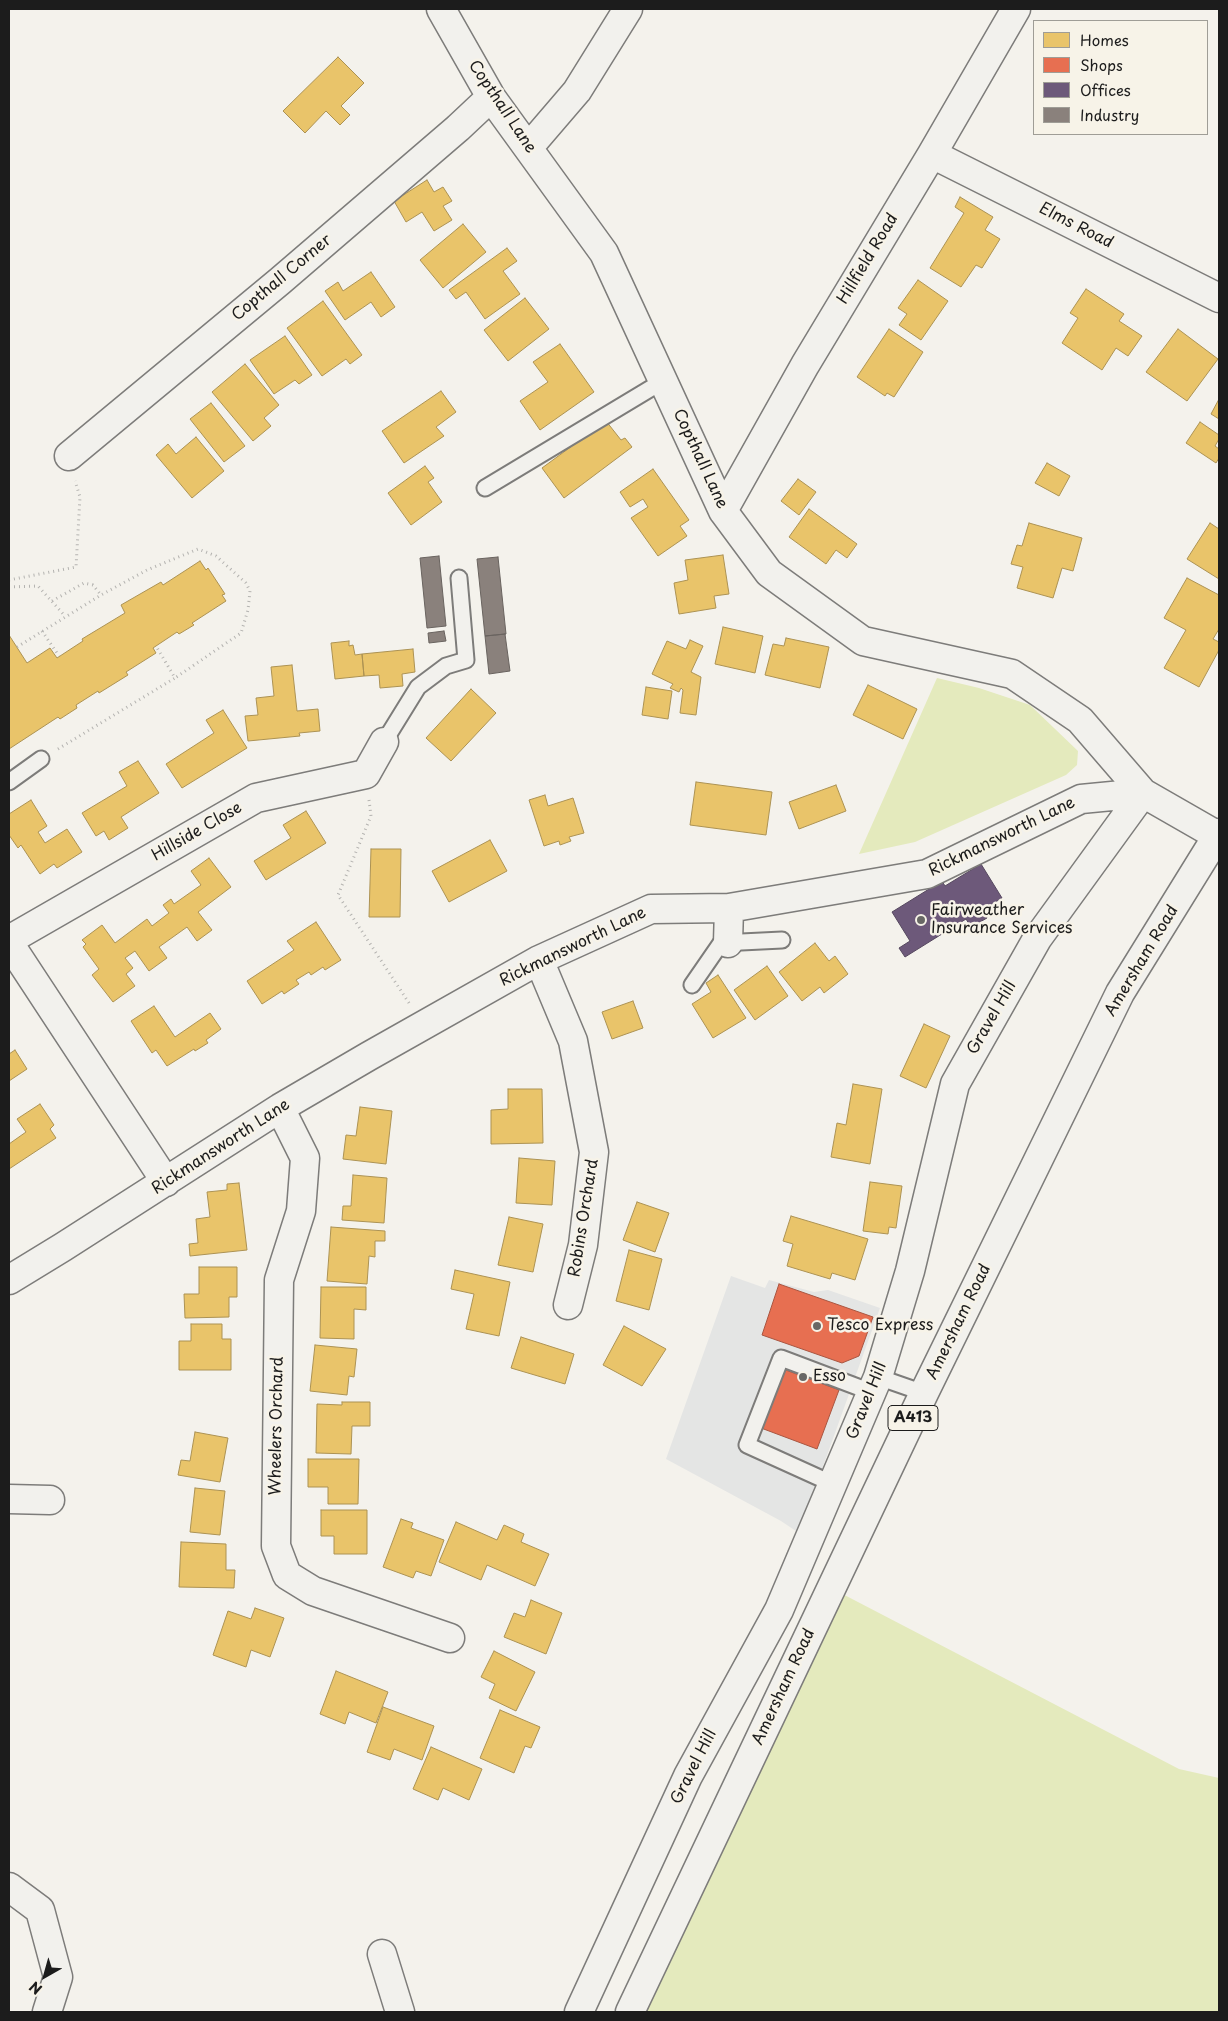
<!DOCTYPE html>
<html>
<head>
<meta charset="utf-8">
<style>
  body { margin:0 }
  #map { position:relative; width:1228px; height:2021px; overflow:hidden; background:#f4f2ec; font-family:"Playpen Sans",sans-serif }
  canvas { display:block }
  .frame { position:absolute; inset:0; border:10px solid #1c1c1c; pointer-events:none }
  .legend { position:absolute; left:1033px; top:20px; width:175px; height:115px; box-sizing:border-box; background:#f7f3e8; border:1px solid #9f9d96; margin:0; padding:6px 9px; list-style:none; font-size:15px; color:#1c1c1c }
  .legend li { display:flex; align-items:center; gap:10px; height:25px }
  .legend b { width:25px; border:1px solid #9f9d96 }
  .north { position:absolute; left:20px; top:1951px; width:50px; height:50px; -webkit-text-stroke:4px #f7f3e8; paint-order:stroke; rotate:218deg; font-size:14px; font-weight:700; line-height:20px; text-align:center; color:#1c1c1c }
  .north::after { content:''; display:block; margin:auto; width:18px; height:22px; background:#1c1c1c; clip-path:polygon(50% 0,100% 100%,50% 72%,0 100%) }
</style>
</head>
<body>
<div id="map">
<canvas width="1228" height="2021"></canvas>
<div class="frame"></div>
<ul class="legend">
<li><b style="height:14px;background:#e9c46a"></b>Homes</li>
<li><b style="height:14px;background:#e76f51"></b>Shops</li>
<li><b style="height:14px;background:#6d597a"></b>Offices</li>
<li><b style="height:14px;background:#8a817c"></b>Industry</li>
</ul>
<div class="north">N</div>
</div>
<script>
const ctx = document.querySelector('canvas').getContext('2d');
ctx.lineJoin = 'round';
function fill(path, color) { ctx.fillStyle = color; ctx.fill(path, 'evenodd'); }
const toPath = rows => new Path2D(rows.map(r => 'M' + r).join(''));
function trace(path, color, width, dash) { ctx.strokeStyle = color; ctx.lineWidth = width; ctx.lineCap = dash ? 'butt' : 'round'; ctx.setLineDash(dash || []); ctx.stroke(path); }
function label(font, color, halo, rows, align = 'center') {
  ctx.font = font + ' "Playpen Sans",sans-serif'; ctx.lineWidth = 5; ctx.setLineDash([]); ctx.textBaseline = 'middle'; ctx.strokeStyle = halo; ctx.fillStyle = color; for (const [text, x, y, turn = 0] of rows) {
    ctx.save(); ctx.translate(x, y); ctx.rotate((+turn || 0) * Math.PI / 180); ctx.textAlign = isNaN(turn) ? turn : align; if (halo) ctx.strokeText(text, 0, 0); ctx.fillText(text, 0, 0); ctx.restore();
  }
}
fill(toPath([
  [731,1276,765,1288,769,1280,814,1292,828,1290,880,1308,799,1533,781,1521,666,1459]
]), '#e4e5e4');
fill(toPath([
  [937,678,979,688,1030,705,1078,751,1077,765,1066,775,915,842,859,854],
  [831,1588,1179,1769,1219,1778,1219,2012,630,2012]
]), '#e4eabd');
const homes = toPath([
  [338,57,364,83,341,106,350,115,340,125,326,111,305,133,283,111,338,57],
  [427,180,434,192,443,187,452,201,443,206,452,220,434,231,422,212,406,222,394,201,427,180],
  [960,197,993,217,985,230,1000,239,982,268,976,265,961,287,930,268,964,213,955,207,960,197],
  [463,224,486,252,443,288,420,260,463,224],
  [507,248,517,261,503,271,520,294,485,319,466,292,456,299,449,290,507,248],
  [371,272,395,307,381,317,371,302,345,320,325,291,338,282,343,291,371,272],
  [918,280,948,301,921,340,899,325,907,314,898,308,918,280],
  [1086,289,1124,314,1119,321,1142,336,1128,356,1116,348,1102,370,1062,343,1078,318,1070,313,1086,289],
  [525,298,549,329,508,361,484,330,525,298],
  [323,301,362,355,350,364,346,359,322,376,287,328,323,301],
  [889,329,923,352,894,397,887,393,885,396,857,377,889,329],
  [1178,329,1218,359,1187,401,1146,372,1178,329],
  [285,336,312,375,299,384,295,380,274,394,250,360,285,336],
  [560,344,594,392,540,430,520,401,548,382,533,362,560,344],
  [245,364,279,405,264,418,271,426,253,441,212,392,245,364],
  [441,391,456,412,436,427,444,436,404,463,382,431,441,391],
  [1219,399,1219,419,1211,414,1219,399],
  [211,403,245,446,224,462,190,419,211,403],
  [606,421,621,440,625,438,632,447,564,498,542,468,606,421],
  [1200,422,1219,435,1219,439,1215,446,1219,449,1219,458,1216,463,1186,443,1200,422],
  [196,437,224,471,192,498,156,455,168,444,176,454,196,437],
  [1047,463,1070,476,1059,496,1035,483,1047,463],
  [425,466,434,478,428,482,442,502,411,525,388,493,425,466],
  [653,469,689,520,680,526,687,536,658,556,631,518,648,507,643,499,630,507,620,492,653,469],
  [798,479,816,492,799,515,781,501,798,479],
  [809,509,857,544,847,558,836,550,826,564,789,537,809,509],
  [1029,523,1082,538,1073,571,1062,568,1053,598,1017,588,1023,567,1011,564,1017,545,1022,546,1029,523],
  [1210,523,1219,529,1219,579,1187,559,1210,523],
  [723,555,729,594,714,596,716,608,679,614,674,583,688,580,685,560,723,555],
  [200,561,206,570,208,568,225,594,222,595,226,601,192,623,194,625,179,634,177,632,153,648,156,653,126,672,128,675,99,693,98,691,76,705,77,708,60,719,58,717,9,749,9,635,27,663,50,648,57,658,83,641,82,639,125,613,121,605,161,582,163,585,200,561],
  [1187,578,1219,595,1219,629,1213,639,1219,642,1219,650,1199,687,1164,668,1186,630,1164,618,1187,578],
  [723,627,763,636,755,673,715,664,723,627],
  [786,638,829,647,820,688,765,675,773,644,784,646,786,638],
  [690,640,703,646,691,672,701,677,696,715,680,713,683,690,681,688,679,692,670,688,673,684,652,674,667,641,686,649,690,640],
  [349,641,349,646,353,645,355,655,362,654,364,676,335,679,331,643,349,641],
  [413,649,415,672,402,674,403,686,380,688,379,675,364,676,362,654,413,649],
  [292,665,297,711,318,709,320,731,299,733,300,736,248,741,245,716,258,715,256,698,274,696,271,667,292,665],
  [868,685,917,709,903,739,853,715,868,685],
  [646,687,672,691,668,719,642,715,646,687],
  [471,689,496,713,451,761,426,738,471,689],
  [223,710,247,748,182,788,166,764,214,733,206,720,223,710],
  [138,761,159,793,121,817,128,828,109,840,104,831,96,836,82,813,127,786,119,772,138,761],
  [696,782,772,792,766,835,690,825,696,782],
  [836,785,846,811,799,829,789,802,836,785],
  [545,795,548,806,573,798,584,833,569,837,571,841,560,845,559,841,544,846,529,800,545,795],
  [31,800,47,826,38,832,45,843,67,829,82,852,57,868,54,864,40,874,21,845,18,848,9,835,9,814,31,800],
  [306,811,326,843,266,880,254,861,291,838,283,825,306,811],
  [490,840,507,871,449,902,432,871,490,840],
  [371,849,401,849,400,917,369,917,371,849],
  [209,858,231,887,198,912,212,930,197,941,187,927,159,947,167,958,149,971,135,951,125,958,133,968,126,974,135,986,113,1002,92,975,99,969,83,947,86,944,82,940,102,925,115,943,147,919,152,926,169,913,163,905,171,899,174,904,201,885,191,871,209,858],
  [316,922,341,960,325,970,323,967,311,975,309,972,296,980,299,984,284,994,282,991,262,1004,247,981,294,950,287,941,316,922],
  [815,943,829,961,835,956,848,974,824,993,820,987,802,1001,779,972,815,943],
  [767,966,788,996,755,1020,734,990,767,966],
  [718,975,746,1018,713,1038,692,1004,711,992,706,983,718,975],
  [633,1001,643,1028,612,1039,602,1012,633,1001],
  [154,1006,175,1037,210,1013,221,1029,206,1040,208,1043,195,1051,194,1049,167,1066,156,1050,152,1053,131,1021,154,1006],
  [924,1024,950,1036,926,1088,900,1076,924,1024],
  [15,1050,27,1069,9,1081,9,1054,15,1050],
  [853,1084,882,1089,870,1164,831,1157,837,1123,846,1125,853,1084],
  [508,1089,542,1089,543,1143,491,1144,491,1110,508,1109,508,1089],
  [40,1104,54,1125,50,1129,56,1138,9,1169,9,1144,26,1132,17,1119,40,1104],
  [360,1107,392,1111,386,1164,343,1159,346,1135,356,1136,360,1107],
  [519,1158,555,1161,552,1205,516,1203,519,1158],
  [353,1175,387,1178,384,1223,342,1220,343,1206,351,1206,353,1175],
  [870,1182,902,1186,896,1228,889,1227,888,1234,863,1231,870,1182],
  [239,1183,247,1250,190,1256,189,1244,198,1243,196,1219,210,1217,207,1192,227,1190,227,1184,239,1183],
  [637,1202,669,1213,655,1252,623,1240,637,1202],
  [791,1216,868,1239,855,1280,832,1273,830,1279,787,1266,793,1244,783,1241,791,1216],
  [509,1217,543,1224,533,1272,498,1265,509,1217],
  [331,1227,385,1231,385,1241,375,1241,375,1257,369,1256,367,1284,327,1281,331,1227],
  [629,1250,662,1259,649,1310,616,1301,629,1250],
  [199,1267,237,1267,237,1297,229,1297,229,1317,185,1318,184,1294,199,1294,199,1267],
  [455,1270,510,1282,499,1336,466,1329,474,1294,451,1289,455,1270],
  [321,1287,366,1287,366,1310,354,1309,354,1339,320,1338,321,1287],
  [191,1324,222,1324,222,1339,231,1339,231,1370,179,1370,179,1341,191,1341,191,1324],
  [624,1326,666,1349,642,1386,603,1365,624,1326],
  [521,1337,574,1354,565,1384,511,1368,521,1337],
  [315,1345,357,1349,354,1377,349,1376,347,1395,310,1391,315,1345],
  [342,1402,370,1402,370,1426,352,1426,351,1454,316,1453,317,1404,342,1405,342,1402],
  [195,1432,228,1438,220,1482,178,1475,181,1460,190,1461,195,1432],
  [308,1459,359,1459,358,1504,328,1504,328,1487,308,1487,308,1459],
  [195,1488,225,1491,220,1535,190,1532,195,1488],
  [321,1510,367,1510,367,1554,334,1554,334,1536,321,1536,321,1510],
  [401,1519,413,1523,411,1528,444,1540,431,1576,416,1571,413,1578,383,1567,401,1519],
  [456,1522,497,1540,504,1525,524,1534,521,1542,549,1554,535,1586,487,1565,481,1580,439,1562,456,1522],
  [181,1542,226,1544,226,1570,235,1570,234,1588,179,1587,181,1542],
  [531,1600,562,1613,546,1654,504,1637,514,1613,525,1617,531,1600],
  [255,1608,284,1618,270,1657,251,1650,246,1667,213,1655,228,1611,251,1619,255,1608],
  [494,1651,535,1672,516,1711,489,1698,495,1684,481,1677,494,1651],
  [336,1671,388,1692,376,1723,349,1712,345,1724,320,1714,336,1671],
  [383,1707,434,1726,422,1760,394,1749,390,1760,367,1752,383,1707],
  [500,1710,540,1727,531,1748,525,1746,514,1773,480,1758,500,1710],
  [431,1747,482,1769,469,1800,443,1788,438,1800,413,1789,431,1747]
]);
fill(homes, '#e9c46a');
trace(homes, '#ac9253', 1);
const shops = toPath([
  [779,1284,873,1317,859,1356,842,1363,762,1335,779,1284],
  [783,1369,839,1390,817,1449,761,1428,783,1369]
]);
fill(shops, '#e76f51');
trace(shops, '#aa5641', 1);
const offices = toPath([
  [981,864,1002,898,982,910,987,918,971,927,966,919,905,957,899,948,910,941,892,912,942,881,945,886,981,864]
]);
fill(offices, '#6d597a');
trace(offices, '#55475e', 1);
const industry = toPath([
  [439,556,446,626,427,628,420,558,439,556],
  [498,557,506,634,485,636,477,559,498,557],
  [444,631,446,641,429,643,428,633,444,631],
  [505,634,510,671,489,674,485,636,505,634]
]);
fill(industry, '#8a817c');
trace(industry, '#69635f', 1);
const service = toPath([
  [485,488,663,381],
  [384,742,418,687,446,666,466,660,459,578],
  [9,782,41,759],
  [692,985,721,943,782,940],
  [878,1377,924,1393],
  [833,1484,747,1445,781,1358,871,1392]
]);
const minor = toPath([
  [441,9,491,97,604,253,723,511,769,573,863,641,1012,674,1080,720,1143,793],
  [529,147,577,91,628,9],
  [932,154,1219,298],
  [69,456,280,281,458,128,491,97],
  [723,511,805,365,932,154,1016,9],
  [9,940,256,798,366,774,384,742],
  [9,943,166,1182],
  [728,943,729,908],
  [539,960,573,1041,594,1152,583,1245,568,1305],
  [280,1108,305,1158,301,1211,279,1280,276,1546,287,1575,313,1591,450,1638],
  [9,1280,63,1247,280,1108,369,1056,539,960,651,909,729,908,927,874,1081,799,1143,793,1218,836],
  [9,1499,50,1500],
  [9,1887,40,1910,58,1977,47,2012],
  [382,1954,400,2012],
  [579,2012,688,1776,779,1610,878,1377,910,1271,955,1084,1037,939,1143,793]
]);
const trunk = toPath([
  [630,2012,924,1393,1120,993,1219,833]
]);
trace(service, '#7d7c7a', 19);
trace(minor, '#7d7c7a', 31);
trace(trunk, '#7d7c7a', 31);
trace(toPath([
  [9,580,76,567,80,497,75,481],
  [9,587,38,586,65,616],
  [52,601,84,583,93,585,101,595],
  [42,631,59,656],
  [17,647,101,595,147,570,198,549,216,556,246,583,250,591,248,610,241,633,175,678],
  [58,749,175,678,156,646],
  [369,800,371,816,338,895,409,1003]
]), '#b4b3b0', 3, [1, 4]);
trace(service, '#f2f1ed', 15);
trace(minor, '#f2f1ed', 28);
trace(trunk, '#f2f1ed', 28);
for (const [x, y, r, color] of [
  [921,920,5,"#686765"],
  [817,1326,5,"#686765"],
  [803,1377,5,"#686765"]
]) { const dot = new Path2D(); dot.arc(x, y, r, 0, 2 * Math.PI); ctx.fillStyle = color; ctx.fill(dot); trace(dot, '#f7f3e8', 2); }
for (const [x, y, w] of [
  [913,1418,50]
]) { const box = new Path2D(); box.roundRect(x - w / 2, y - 12.5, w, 25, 4); ctx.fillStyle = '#f7f3e8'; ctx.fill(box); trace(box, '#1c1c1c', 1); }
label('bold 15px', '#1c1c1c', null, [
  ["A413",913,1418]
]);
label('16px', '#1c1c1c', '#f7f3e8', [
  ["Copthall Lane",502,107,56],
  ["Elms Road",1076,226,27],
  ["Hillfield Road",868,259,-59],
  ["Copthall Corner",282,278,-40],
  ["Copthall Lane",700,459,65],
  ["Hillside Close",197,832,-30],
  ["Rickmansworth Lane",1002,837,-26],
  ["Rickmansworth Lane",573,947,-26],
  ["Amersham Road",1142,961,-59],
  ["Gravel Hill",992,1018,-60],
  ["Rickmansworth Lane",221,1147,-33],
  ["Robins Orchard",584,1218,-81],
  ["Amersham Road",959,1322,-64],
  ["Gravel Hill",867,1401,-68],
  ["Wheelers Orchard",277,1426,-89],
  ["Amersham Road",784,1687,-65],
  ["Gravel Hill",694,1767,-63]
]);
label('16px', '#1c1c1c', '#f7f3e8', [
  ["Fairweather",931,911],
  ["Insurance Services",931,929],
  ["Tesco Express",827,1326],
  ["Esso",813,1377]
], 'left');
</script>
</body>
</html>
